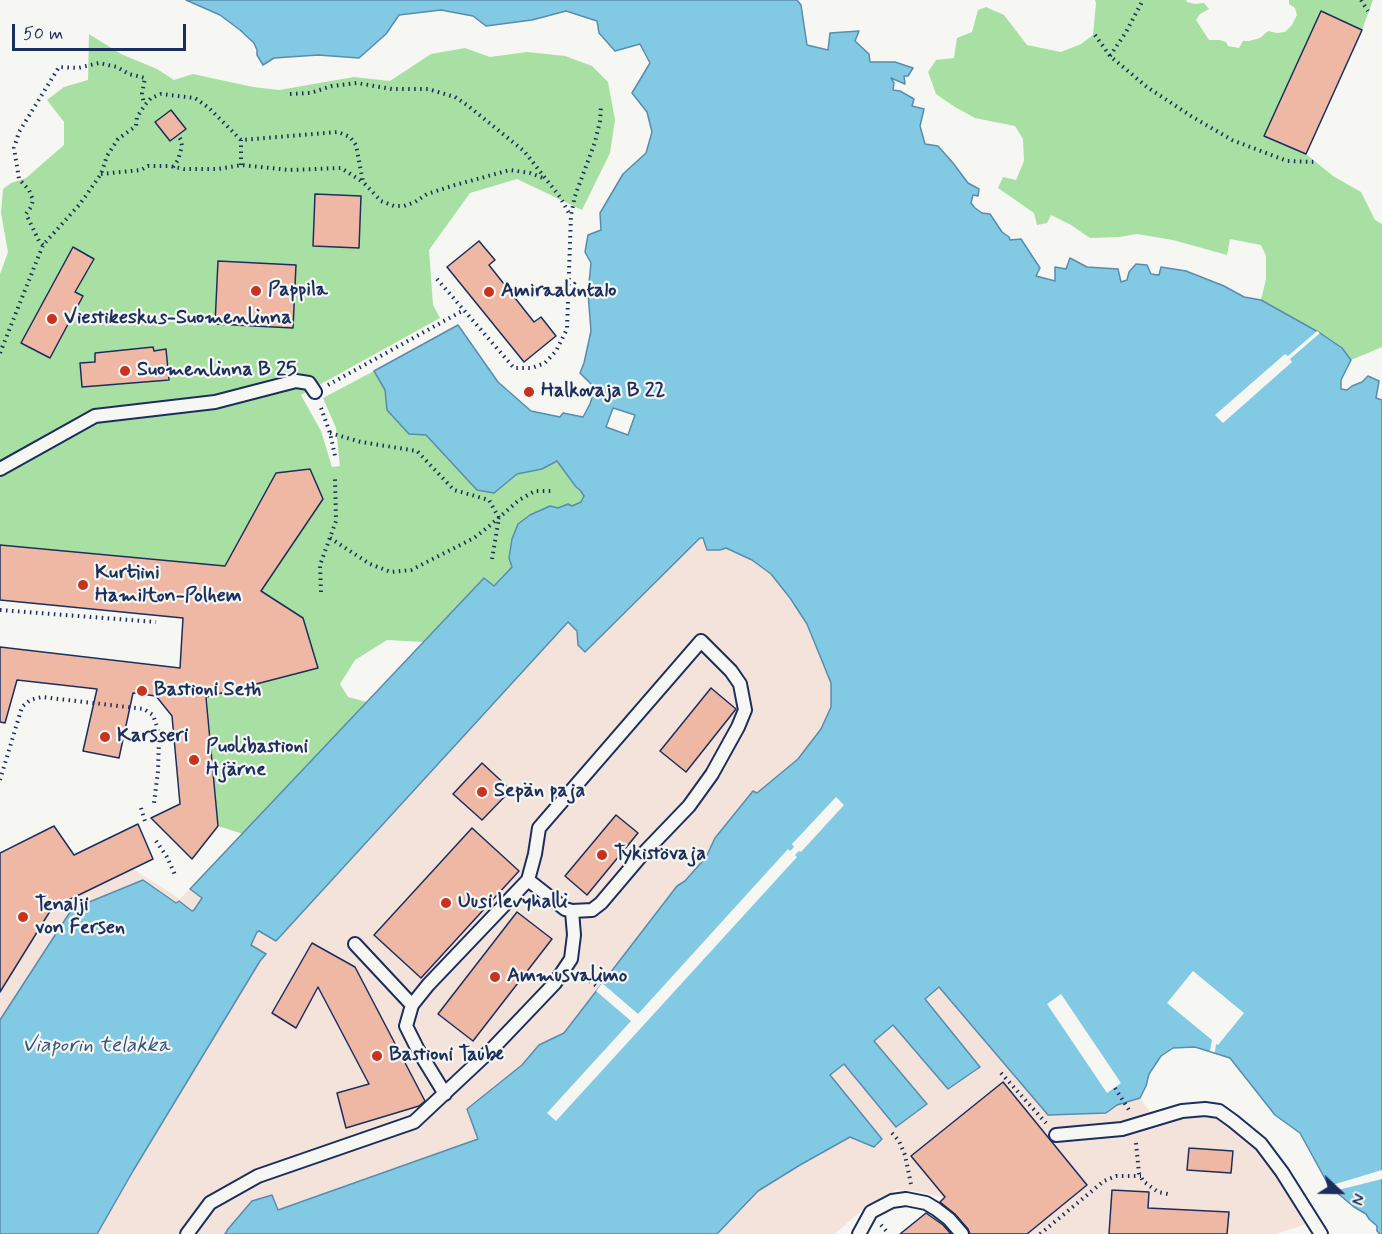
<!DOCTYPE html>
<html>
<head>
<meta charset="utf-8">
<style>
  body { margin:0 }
  #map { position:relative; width:1382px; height:1234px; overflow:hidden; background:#f6f6f2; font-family:Mynerve,sans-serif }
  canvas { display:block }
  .north { position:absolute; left:1310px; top:1162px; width:60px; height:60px; -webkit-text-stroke:4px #f6f6f2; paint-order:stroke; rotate:112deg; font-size:16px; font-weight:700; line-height:24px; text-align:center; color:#1b2f5e }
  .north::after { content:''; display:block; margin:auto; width:21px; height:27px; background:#1b2f5e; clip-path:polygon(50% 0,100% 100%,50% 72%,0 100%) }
  .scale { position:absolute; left:12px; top:24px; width:174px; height:27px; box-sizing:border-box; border:3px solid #1b2f5e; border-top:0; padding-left:8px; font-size:18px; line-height:21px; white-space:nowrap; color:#1b2f5e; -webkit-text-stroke:4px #f6f6f2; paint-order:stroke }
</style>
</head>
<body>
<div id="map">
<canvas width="1382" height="1234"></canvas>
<div class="north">N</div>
<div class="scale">50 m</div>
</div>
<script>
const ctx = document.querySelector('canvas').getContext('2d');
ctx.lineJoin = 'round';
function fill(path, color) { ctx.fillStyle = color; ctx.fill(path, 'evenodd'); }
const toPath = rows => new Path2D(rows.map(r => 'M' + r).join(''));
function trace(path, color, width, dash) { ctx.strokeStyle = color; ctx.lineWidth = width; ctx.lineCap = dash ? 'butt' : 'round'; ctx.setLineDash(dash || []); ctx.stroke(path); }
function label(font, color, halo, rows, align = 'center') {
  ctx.font = font + ' Mynerve,sans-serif'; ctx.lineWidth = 4.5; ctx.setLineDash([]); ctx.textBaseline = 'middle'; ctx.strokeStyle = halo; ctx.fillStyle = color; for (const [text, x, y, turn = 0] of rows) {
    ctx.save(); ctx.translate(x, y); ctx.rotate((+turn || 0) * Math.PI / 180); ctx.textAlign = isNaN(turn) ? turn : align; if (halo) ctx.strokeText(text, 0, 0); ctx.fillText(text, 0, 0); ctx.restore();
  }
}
fill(toPath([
  [701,538,708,550,726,548,752,560,771,574,807,624,831,683,831,707,821,729,798,759,757,794,753,791,715,838,706,857,685,881,677,886,564,1033,539,1045,522,1065,467,1108,478,1139,277,1211,271,1195,252,1201,228,1229,225,1234,0,1234,0,992,52,908,133,869,180,899,484,578,513,567,577,631,578,645,585,652],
  [939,987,1048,1115,1105,1113,1117,1105,1140,1098,1154,1118,1219,1111,1261,1144,1309,1223,1276,1234,975,1234,945,1198,920,1192,897,1190,863,1209,835,1234,717,1234,758,1191,800,1165,850,1137,855,1140,882,1139,830,1075,844,1063,896,1127,927,1105,874,1041,894,1025,948,1089,980,1067,925,999]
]), '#f4e3db');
fill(toPath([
  [1095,0,1186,0,1187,2,1195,4,1204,3,1209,9,1200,14,1196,20,1209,40,1220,40,1226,42,1228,46,1239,48,1243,41,1249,41,1260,38,1268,31,1277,33,1285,32,1292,25,1297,15,1295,8,1289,4,1289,0,1373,0,1362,30,1321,11,1265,136,1306,154,1333,176,1361,192,1375,220,1382,224,1382,347,1351,360,1342,348,1320,333,1261,300,1266,279,1266,256,1261,245,1230,239,1227,255,1173,240,1137,234,1119,237,1090,238,1071,225,1051,215,1047,223,1037,225,1034,213,998,188,1003,177,1016,180,1024,161,1023,139,1015,126,975,118,955,107,936,94,928,72,936,60,954,58,957,38,972,32,978,10,986,7,1004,15,1027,45,1061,52,1081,44,1093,35,1096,3],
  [89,34,121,54,157,69,174,80,193,74,253,87,279,90,354,77,390,81,431,54,465,48,490,57,527,52,565,56,592,66,608,82,615,120,610,153,582,210,517,179,470,193,429,250,433,305,440,318,301,395,321,431,332,467,340,466,336,428,323,398,374,371,385,390,387,410,426,435,477,490,494,493,517,474,542,469,557,461,575,487,580,490,584,496,581,502,571,506,568,504,558,508,513,567,493,586,484,579,424,642,387,640,355,660,340,684,348,697,367,702,243,834,218,826,207,697,318,668,303,618,261,591,323,499,310,469,276,473,225,566,0,545,0,274,8,252,1,213,3,189,11,183,26,178,64,145,64,122,47,100,64,87,88,80]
]), '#a8e0a3');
const water = toPath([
  [186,0,797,0,801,5,807,45,828,50,830,33,859,31,855,41,869,54,870,62,895,62,913,68,908,76,904,76,905,84,891,78,894,83,893,90,900,91,914,99,912,106,924,109,920,126,925,144,938,146,953,163,968,183,979,189,978,196,973,195,971,203,975,208,982,213,990,214,1002,232,1009,237,1010,240,1021,239,1040,268,1036,276,1055,281,1055,267,1066,269,1070,258,1087,267,1118,269,1121,282,1127,280,1129,272,1136,264,1147,265,1151,274,1159,275,1161,267,1186,271,1224,286,1244,297,1261,300,1320,333,1342,348,1351,360,1341,380,1341,389,1347,390,1352,386,1362,382,1368,376,1379,381,1376,398,1382,400,1382,1234,1380,1234,1377,1231,1377,1226,1369,1219,1366,1214,1354,1207,1329,1186,1300,1133,1275,1115,1230,1058,1195,1047,1173,1048,1161,1056,1149,1074,1146,1086,1140,1098,1117,1105,1106,1113,1048,1115,939,987,925,999,980,1067,948,1089,893,1025,874,1041,927,1104,896,1127,844,1064,830,1075,882,1139,874,1147,850,1137,800,1165,758,1191,717,1234,225,1234,228,1229,252,1201,272,1195,278,1210,478,1139,467,1109,522,1065,539,1045,564,1033,677,886,685,881,706,857,715,838,753,791,757,793,798,759,821,729,831,707,831,683,807,624,790,598,771,574,752,560,726,548,720,550,707,550,703,538,700,538,585,652,578,645,577,631,568,622,276,941,259,931,257,932,251,945,266,954,260,961,133,1171,97,1234,0,1234,0,1020,72,909,143,880,176,903,179,901,192,911,194,910,202,898,190,889,484,578,494,586,512,567,509,558,512,539,518,524,530,515,550,506,558,508,568,504,572,506,581,502,584,496,580,490,576,487,557,461,542,469,517,474,494,493,477,490,426,435,409,434,387,410,385,390,374,371,458,325,498,382,531,411,560,417,563,413,583,417,590,404,595,388,580,373,584,363,591,331,588,293,591,263,585,252,588,235,601,230,600,213,623,174,646,153,652,132,647,112,632,93,650,63,640,44,615,51,599,33,597,21,566,11,532,20,486,26,473,16,441,10,399,15,386,34,359,58,318,55,274,58,263,65,257,55,257,50,254,43,240,30,220,15,186,0],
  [613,408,635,415,628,435,606,427,613,408]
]);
fill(water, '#82cae3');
trace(water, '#598cae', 1.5);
fill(toPath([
  [1317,331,1320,333,1290,359,1292,362,1223,423,1215,415,1285,354,1288,356],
  [836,797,844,805,801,852,799,851,795,855,797,857,556,1121,547,1113,631,1021,596,991,602,983,638,1014,788,849,790,851,794,847,792,844],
  [1193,971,1244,1013,1218,1045,1216,1044,1215,1052,1210,1051,1212,1040,1167,1003],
  [1061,994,1121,1083,1107,1093,1047,1004],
  [1382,1170,1382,1179,1334,1191,1329,1186]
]), '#f6f6f2');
const building = toPath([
  [1321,11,1362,30,1306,154,1264,136,1321,11],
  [171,110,186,129,170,141,155,122,171,110],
  [315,194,361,196,359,248,313,246,315,194],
  [479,241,495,260,489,265,534,322,541,317,556,336,524,362,447,267,479,241],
  [73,247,94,259,75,292,83,296,50,358,21,343,73,247],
  [218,261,296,265,293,328,215,324,218,261],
  [153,347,154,351,166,349,169,380,82,387,80,363,95,362,95,353,153,347],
  [310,469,323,499,261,591,303,618,318,668,206,697,218,826,192,859,151,818,180,804,172,716,156,696,133,693,119,758,83,751,97,689,17,680,5,723,0,722,0,647,180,668,183,618,0,600,0,545,225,566,276,473,310,469],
  [711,688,736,709,686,772,660,751,711,688],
  [482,763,511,790,482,820,453,794,482,763],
  [616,815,638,833,587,895,565,876,616,815],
  [138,824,153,859,52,908,0,992,0,853,54,826,74,855,138,824],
  [472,828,519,871,421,978,374,935,472,828],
  [517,912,552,939,473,1041,438,1014,517,912],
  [312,943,355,967,425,1101,419,1106,346,1128,337,1093,369,1084,318,987,296,1028,272,1013,312,943],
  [1003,1082,1087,1185,1027,1234,970,1234,968,1229,955,1214,940,1202,945,1197,911,1156,1003,1082],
  [1189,1148,1233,1151,1231,1173,1187,1170,1189,1148],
  [1112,1190,1149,1192,1148,1208,1229,1212,1227,1234,1109,1234,1112,1190],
  [926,1213,943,1225,951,1234,900,1234,926,1213]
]);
fill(building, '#efb8a4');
trace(building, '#1b2f5e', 1.5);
const lane = toPath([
  [0,469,95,416,215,402,296,381,309,383,315,392],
  [355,944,412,1005],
  [445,1094,418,1050,406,1026,412,1005,428,985,528,880,535,854,539,828,701,641,731,671,740,684,745,710,738,727,712,774,689,806,640,857,601,903,592,910,572,911,565,909,528,880],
  [1056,1135,1122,1129,1182,1111,1205,1109,1219,1111,1233,1121,1261,1144,1282,1172,1321,1234],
  [187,1234,210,1203,258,1176,414,1122,494,1047,555,983,571,959,574,935,572,911],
  [859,1234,871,1212,892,1201,906,1199,926,1203,936,1209,949,1219,962,1234]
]);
trace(lane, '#1b2f5e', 16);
trace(toPath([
  [1361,0,1368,11],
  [1095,35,1110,56,1147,87,1191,116,1232,140,1287,161,1316,162],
  [1110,56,1126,32,1143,0],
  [290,94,310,93,332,86,357,83,392,89,428,89,455,97,467,105,524,151,560,197,570,215],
  [241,165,241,140],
  [173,167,178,160,182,146,181,140,178,135],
  [101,174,141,170,148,166,170,166,184,169,218,169,241,165,289,170,341,168,363,182],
  [43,245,39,241,26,214,31,207,33,200,29,190,19,179,14,148,19,132,59,67,78,68,99,63,117,67,129,74,145,78,142,94,144,104],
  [437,279,514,368,532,368,545,363,556,351,567,329,571,215,575,196,595,142,600,121,601,107],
  [0,353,43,245,80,204,101,174,107,156,118,139,136,126,137,117,145,105,151,98,161,94,195,98,209,108,241,140,338,132,350,137,356,145,363,182,381,201,394,206,404,206,415,202,427,194,455,185,510,170,530,173,546,179],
  [328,385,464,310],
  [321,408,330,433,335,456],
  [330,433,361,442,417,451,454,490,489,500,499,518,492,559],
  [330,538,370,564,391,572,411,570,474,538,487,528,519,500,535,491,553,491],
  [321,592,320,565,336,521,335,478],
  [0,610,156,622],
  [0,780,22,707,30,700,42,697,144,709,153,715,157,727,159,739,158,771,154,803],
  [141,808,145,821],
  [156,841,167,857,176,877],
  [579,976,586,978,599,988],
  [1001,1073,1046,1123],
  [1115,1088,1129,1110],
  [892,1133,899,1141,905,1155,911,1184],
  [1136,1143,1139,1173,1143,1181,1158,1192,1168,1194],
  [881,1225,889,1234],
  [1040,1234,1104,1181,1116,1176,1141,1176]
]), '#1b2f5e', 4, [1.5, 4.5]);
trace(lane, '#f6f6f2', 12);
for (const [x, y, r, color] of [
  [256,291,6,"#c8321e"],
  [489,292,6,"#c8321e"],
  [52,319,6,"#c8321e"],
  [125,371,6,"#c8321e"],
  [529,392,6,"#c8321e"],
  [83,585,6,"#c8321e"],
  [142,691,6,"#c8321e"],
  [105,737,6,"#c8321e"],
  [194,760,6,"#c8321e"],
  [482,792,6,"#c8321e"],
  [602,855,6,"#c8321e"],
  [446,903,6,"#c8321e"],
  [23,917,6,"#c8321e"],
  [495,977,6,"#c8321e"],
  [377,1056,6,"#c8321e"]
]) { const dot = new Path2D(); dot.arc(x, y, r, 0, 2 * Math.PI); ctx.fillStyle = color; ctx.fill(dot); trace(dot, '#f6f6f2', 2); }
label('bold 20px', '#1b2f5e', '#f6f6f2', [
  ["Pappila",268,291],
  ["Amiraalintalo",501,292],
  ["Viestikeskus-Suomenlinna",64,319],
  ["Suomenlinna B 25",137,371],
  ["Halkovaja B 22",541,392],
  ["Kurtiini",95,574],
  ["Hamilton-Polhem",95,597],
  ["Bastioni Seth",154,691],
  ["Karsseri",117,737],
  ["Puolibastioni",206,748],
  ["Hjärne",206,771],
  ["Sepän paja",494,792],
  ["Tykistövaja",614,855],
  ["Uusi levyhalli",458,903],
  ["Tenalji",35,906],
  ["von Fersen",35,929],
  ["Ammusvalimo",507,977],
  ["Bastioni Taube",389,1056]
], 'left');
label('italic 21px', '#35567f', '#f6f6f2', [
  ["Viaporin telakka",96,1047]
]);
</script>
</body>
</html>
